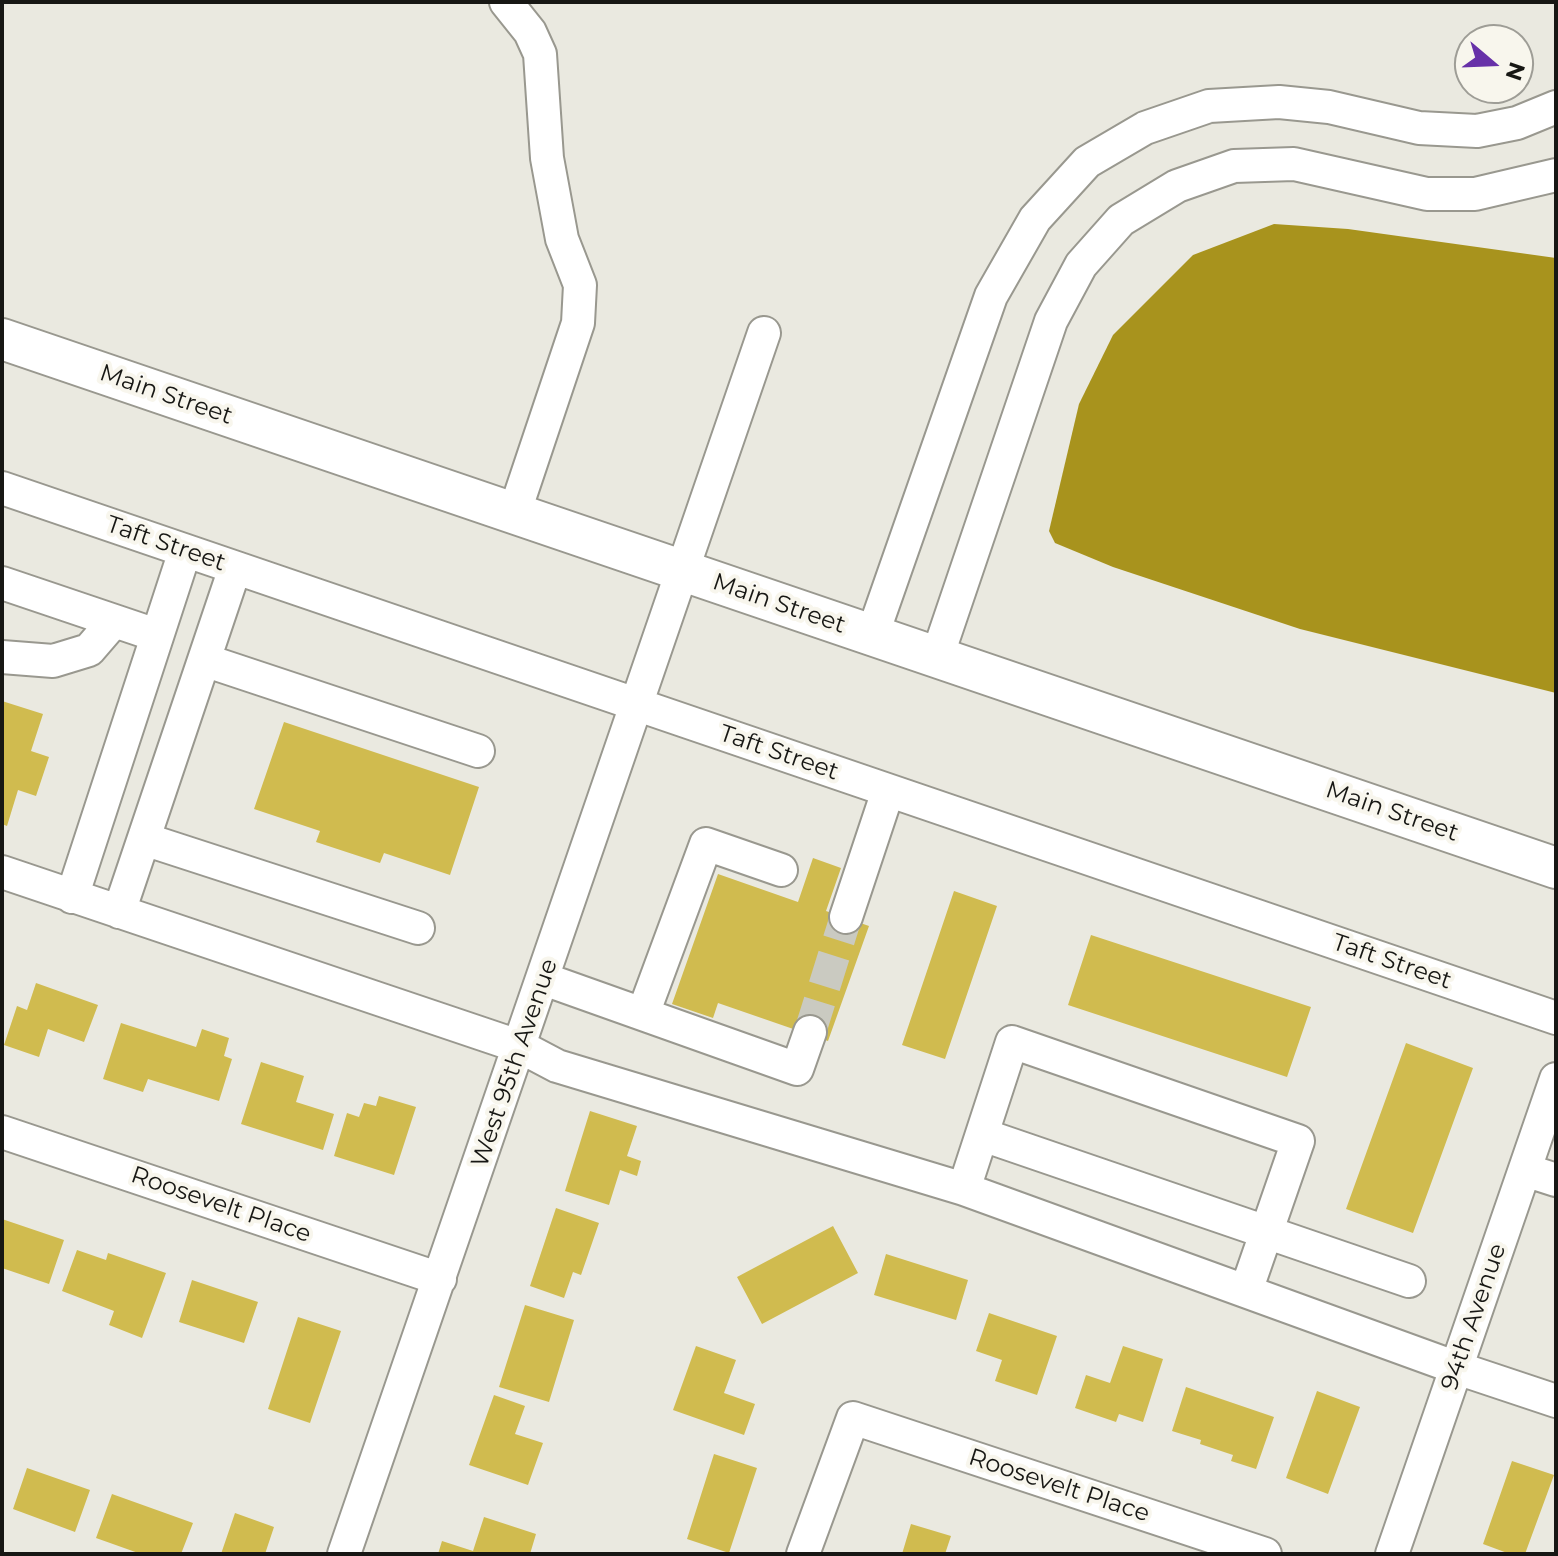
<!DOCTYPE html>
<html>
<head>
<meta charset="utf-8">
<style>
  body { margin:0 }
  #map { position:relative; width:1558px; height:1556px; overflow:hidden; background:#eae9e0; font-family:Montserrat,sans-serif }
  canvas { display:block }
  .frame { position:absolute; inset:0; border:4px solid #171714; pointer-events:none }
  .north { position:absolute; left:1454px; top:24px; width:80px; height:80px; box-sizing:border-box; background:#f8f6ed; border:2px solid #9e9d96; border-radius:50%; rotate:109deg; font-size:22px; font-weight:700; line-height:32px; text-align:center; color:#171714 }
  .north::after { content:''; display:block; margin:auto; width:28px; height:36px; background:#6731a8; clip-path:polygon(50% 0,100% 100%,50% 72%,0 100%) }
</style>
</head>
<body>
<div id="map">
<canvas width="1558" height="1556"></canvas>
<div class="frame"></div>
<div class="north">N</div>
</div>
<script>
const ctx = document.querySelector('canvas').getContext('2d');
ctx.lineJoin = 'round';
function fill(path, color) { ctx.fillStyle = color; ctx.fill(path, 'evenodd'); }
const toPath = rows => new Path2D(rows.map(r => 'M' + r).join(''));
function trace(path, color, width, dash) { ctx.strokeStyle = color; ctx.lineWidth = width; ctx.lineCap = dash ? 'butt' : 'round'; ctx.setLineDash(dash || []); ctx.stroke(path); }
function label(font, color, halo, rows, align = 'center') {
  ctx.font = font + ' Montserrat,sans-serif'; ctx.lineWidth = 8; ctx.setLineDash([]); ctx.textBaseline = 'middle'; ctx.strokeStyle = halo; ctx.fillStyle = color; for (const [text, x, y, turn = 0] of rows) {
    ctx.save(); ctx.translate(x, y); ctx.rotate((+turn || 0) * Math.PI / 180); ctx.textAlign = isNaN(turn) ? turn : align; if (halo) ctx.strokeText(text, 0, 0); ctx.fillText(text, 0, 0); ctx.restore();
  }
}
fill(toPath([
  [1274,224,1348,229,1556,258,1556,693,1300,629,1113,567,1055,543,1049,531,1079,404,1113,335,1193,255]
]), '#a8931d');
fill(toPath([
  [2,701,43,714,31,751,49,757,36,796,18,790,7,826,2,824],
  [284,722,479,787,450,875,384,853,380,863,316,842,320,831,254,809],
  [813,858,841,868,826,911,869,926,828,1041,718,1003,713,1018,672,1004,718,874,798,902],
  [954,891,997,906,945,1059,902,1045],
  [1091,935,1311,1007,1287,1077,1068,1005],
  [36,983,98,1005,84,1042,48,1029,39,1057,4,1045,17,1006,27,1010],
  [121,1023,196,1047,202,1029,229,1038,224,1056,232,1059,219,1101,148,1079,143,1092,103,1079],
  [1406,1043,1473,1068,1413,1233,1346,1209],
  [261,1062,304,1076,296,1102,334,1114,323,1150,241,1124],
  [379,1096,416,1107,394,1175,334,1156,347,1113,359,1117,364,1103,376,1106],
  [590,1111,637,1126,627,1156,641,1161,637,1176,620,1170,609,1205,565,1191],
  [556,1208,599,1223,581,1275,573,1272,564,1298,530,1286],
  [2,1219,64,1240,49,1284,2,1268],
  [833,1226,858,1273,762,1324,737,1277],
  [77,1250,106,1260,108,1253,166,1273,142,1338,109,1325,114,1311,62,1291],
  [886,1254,968,1280,956,1320,874,1295],
  [192,1280,258,1302,244,1343,179,1322],
  [525,1305,574,1320,549,1402,499,1387],
  [989,1313,1057,1336,1037,1395,995,1381,1002,1360,976,1351],
  [298,1317,341,1331,310,1423,268,1409],
  [696,1346,736,1360,724,1393,755,1404,744,1435,673,1410],
  [1123,1346,1163,1359,1143,1422,1119,1414,1116,1422,1075,1408,1086,1375,1110,1383],
  [1186,1387,1274,1417,1256,1469,1231,1461,1233,1455,1200,1444,1201,1440,1172,1431],
  [1317,1391,1360,1407,1328,1494,1286,1478],
  [494,1395,525,1406,515,1434,543,1443,528,1485,469,1465],
  [714,1454,757,1468,729,1553,687,1539],
  [1512,1461,1554,1475,1525,1554,1510,1554,1483,1544],
  [27,1468,90,1490,75,1532,13,1509],
  [112,1494,193,1523,181,1554,141,1554,96,1538],
  [235,1513,274,1527,265,1554,221,1554],
  [484,1517,536,1534,530,1554,438,1554,442,1541,473,1551],
  [911,1524,951,1536,945,1554,902,1554]
]), '#d0bb4f');
trace(toPath([
  [810,1032,846,917]
]), '#cacac1', 32, [32, 16]);
const minor = toPath([
  [506,2,530,32,540,54,547,158,562,239,580,285,578,323,514,514],
  [2,488,1556,1018],
  [2,583,156,635],
  [872,636,991,296,1035,219,1087,162,1145,128,1209,106,1279,102,1329,107,1419,128,1477,131,1517,123,1556,107],
  [2,657,53,661,89,650,114,621],
  [937,657,1051,321,1081,265,1121,220,1177,186,1234,166,1294,164,1427,194,1475,194,1556,175],
  [204,660,478,751],
  [144,839,418,928],
  [2,872,521,1047,557,1066,964,1189,1457,1368,1556,1401],
  [72,897,185,551],
  [119,912,235,568],
  [846,917,888,791],
  [544,979,797,1069,810,1032],
  [643,1014,706,844,781,870],
  [2,1132,440,1279],
  [983,1135,1409,1281],
  [1525,1170,1556,1180],
  [964,1189,1012,1042,1298,1141,1246,1291],
  [344,1554,764,333],
  [803,1554,853,1418,1265,1554],
  [1392,1554,1556,1079]
]);
const major = toPath([
  [2,339,1556,868]
]);
trace(minor, '#99988f', 36);
trace(major, '#99988f', 44);
trace(minor, '#fff', 32);
trace(major, '#fff', 40);
label('24px', '#171714', '#f8f6ed', [
  ["Main Street",166,395,19],
  ["Taft Street",166,544,19],
  ["Main Street",779,604,19],
  ["Taft Street",779,753,19],
  ["Main Street",1392,812,19],
  ["Taft Street",1392,962,19],
  ["West 95th Avenue",515,1063,-71],
  ["Roosevelt Place",221,1205,19],
  ["94th Avenue",1474,1317,-71],
  ["Roosevelt Place",1059,1486,18]
]);
</script>
</body>
</html>
